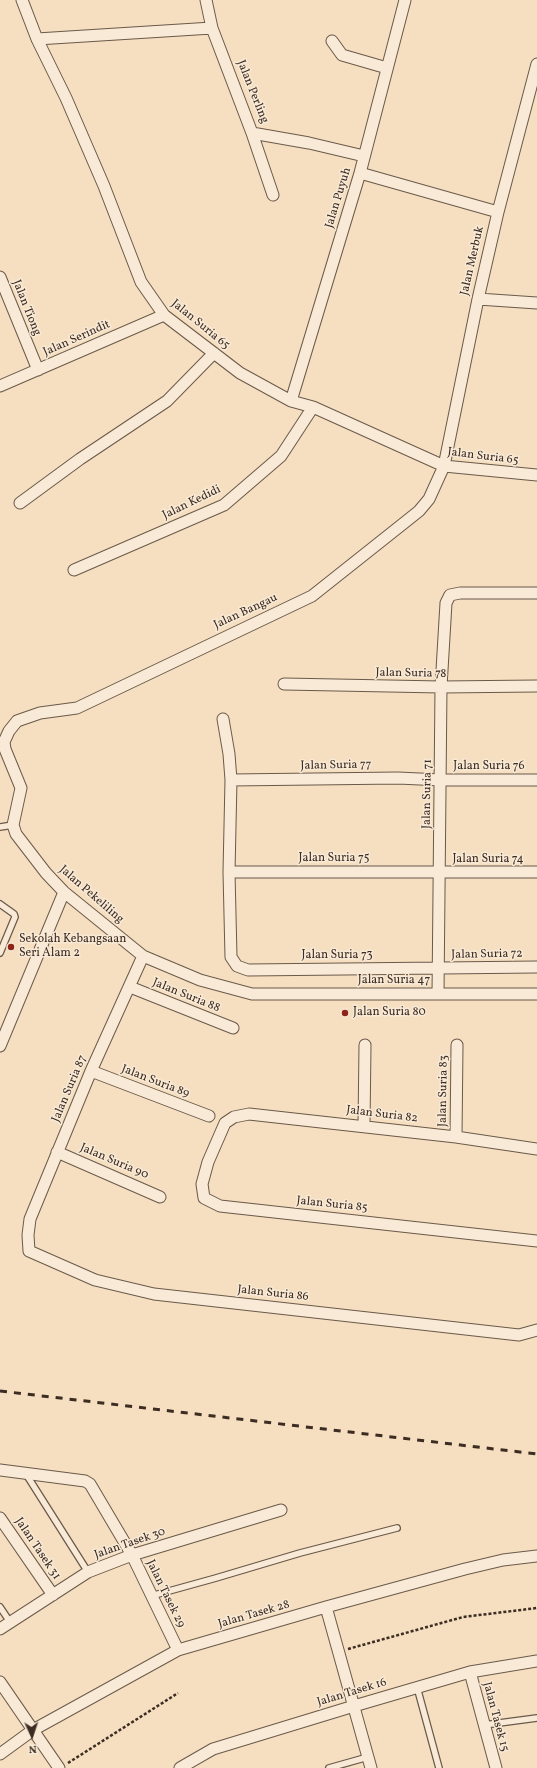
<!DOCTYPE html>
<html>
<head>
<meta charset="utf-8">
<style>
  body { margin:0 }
  #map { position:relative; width:537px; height:1768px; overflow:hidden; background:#f5dfc0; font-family:Vollkorn,serif }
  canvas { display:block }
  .north { position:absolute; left:12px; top:1716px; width:40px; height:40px; -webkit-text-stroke:3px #f8ead6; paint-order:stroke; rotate:177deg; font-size:11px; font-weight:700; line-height:16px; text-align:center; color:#3d2c22 }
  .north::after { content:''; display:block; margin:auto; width:14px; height:18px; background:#3d2c22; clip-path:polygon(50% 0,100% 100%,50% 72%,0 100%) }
</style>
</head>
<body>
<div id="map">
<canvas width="537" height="1768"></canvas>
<div class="north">N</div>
</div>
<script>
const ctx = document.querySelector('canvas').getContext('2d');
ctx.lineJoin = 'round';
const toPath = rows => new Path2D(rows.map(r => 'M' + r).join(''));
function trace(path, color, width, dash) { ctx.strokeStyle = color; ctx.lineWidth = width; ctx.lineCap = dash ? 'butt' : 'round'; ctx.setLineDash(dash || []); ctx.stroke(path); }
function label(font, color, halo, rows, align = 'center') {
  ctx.font = font + ' Vollkorn,serif'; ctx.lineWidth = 3; ctx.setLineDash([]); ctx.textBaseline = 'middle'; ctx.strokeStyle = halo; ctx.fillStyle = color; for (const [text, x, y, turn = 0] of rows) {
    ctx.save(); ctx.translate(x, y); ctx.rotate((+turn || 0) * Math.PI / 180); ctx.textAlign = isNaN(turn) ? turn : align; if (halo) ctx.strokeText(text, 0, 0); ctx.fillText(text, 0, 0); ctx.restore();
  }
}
const lane = toPath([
  [0,827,13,825],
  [0,904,14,914,15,917,0,953],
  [26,1474,88,1572],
  [151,1596,216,1578,300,1553,397,1528],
  [0,1607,10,1622],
  [417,1687,439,1768],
  [484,1725,537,1718],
  [329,1768,368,1757]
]);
const street = toPath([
  [22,0,37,39,66,98,104,186,141,282,164,315,240,373,291,401,313,407,444,466,537,475],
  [206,0,212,28,252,133,309,143,364,156],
  [37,39,212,28],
  [332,41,342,55,387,68],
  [537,64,498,212,478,299,444,466,429,499,419,511,409,519,312,596,77,708,40,713,17,721,9,731,4,742,5,749,21,788,13,825,16,834,46,873,64,892,143,956,200,980,252,994,537,994],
  [252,133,273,195],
  [360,173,498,212],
  [0,277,38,370],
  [478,299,537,303],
  [0,386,164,315],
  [291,401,360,173,405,0],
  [20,503,80,459,167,401,214,353],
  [74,570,224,505,281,456,313,407],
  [284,684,441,687,537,686],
  [223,719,229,754,231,780,229,872,231,957,237,966,248,970,537,967],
  [231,780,398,778,441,780,537,780],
  [229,872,537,872],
  [143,956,91,1071,30,1219,28,1235,29,1251,95,1280,154,1294,519,1335,537,1330],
  [130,987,233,1028],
  [438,994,441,687,446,603,450,595,460,593,537,593],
  [0,1046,64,892],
  [91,1071,209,1116],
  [364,1126,365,1045],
  [456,1137,457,1045],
  [537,1149,456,1137,249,1114,234,1117,225,1123,208,1162,202,1184,204,1198,220,1206,537,1241],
  [57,1152,160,1197],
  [0,1470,85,1481,90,1484,132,1555,178,1650],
  [0,1518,53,1595],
  [326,1607,371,1768],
  [0,1629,88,1572,132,1555,281,1510],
  [470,1672,496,1768],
  [0,1682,59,1768],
  [0,1754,33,1730,178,1650,326,1607,465,1569,503,1560,537,1556],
  [180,1768,213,1749,354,1706,470,1672,537,1661]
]);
trace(lane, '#6b594a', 8);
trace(street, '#6b594a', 13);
trace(toPath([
  [348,1649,463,1617,537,1608],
  [68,1763,178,1693]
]), '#3d2c22', 2.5, [3, 2]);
trace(lane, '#f8ead6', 5.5);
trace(street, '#f8ead6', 11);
trace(toPath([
  [0,1391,537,1454]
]), '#3d2c22', 3, [7, 7]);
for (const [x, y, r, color] of [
  [11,947,4,"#8f2418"],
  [345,1013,4,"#8f2418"]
]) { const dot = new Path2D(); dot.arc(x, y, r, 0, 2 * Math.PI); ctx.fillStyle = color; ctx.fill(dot); trace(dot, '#f8ead6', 1.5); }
label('12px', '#3d2c22', '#f8ead6', [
  ["Jalan Perling",252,92,68],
  ["Jalan Puyuh",339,198,-73],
  ["Jalan Merbuk",473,261,-77],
  ["Jalan Tiong",26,308,68],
  ["Jalan Suria 65",200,325,39],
  ["Jalan Serindit",77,339,-24],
  ["Jalan Suria 65",483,457,7],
  ["Jalan Kedidi",192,503,-26],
  ["Jalan Bangau",246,612,-25],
  ["Jalan Suria 78",411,674,1],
  ["Jalan Suria 77",336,766,-1],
  ["Jalan Suria 76",489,767],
  ["Jalan Suria 71",428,794,-89],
  ["Jalan Suria 75",334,859],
  ["Jalan Suria 74",488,860],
  ["Jalan Pekeliling",91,895,41],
  ["Jalan Suria 72",487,955,-1],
  ["Jalan Suria 73",337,956],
  ["Jalan Suria 47",394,981],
  ["Jalan Suria 88",186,996,22],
  ["Jalan Suria 89",155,1082,21],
  ["Jalan Suria 87",70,1089,-67],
  ["Jalan Suria 83",444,1091,-89],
  ["Jalan Suria 82",382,1115,7],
  ["Jalan Suria 90",114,1162,23],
  ["Jalan Suria 85",332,1205,6],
  ["Jalan Suria 86",273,1294,6],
  ["Jalan Tasek 30",130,1544,-19],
  ["Jalan Tasek 31",37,1549,56],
  ["Jalan Tasek 29",165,1594,64],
  ["Jalan Tasek 28",254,1615,-16],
  ["Jalan Tasek 16",352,1693,-17],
  ["Jalan Tasek 15",495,1717,75]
]);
label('12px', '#3d2c22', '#f8ead6', [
  ["Sekolah Kebangsaan",19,940],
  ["Seri Alam 2",19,954],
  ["Jalan Suria 80",353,1013]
], 'left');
</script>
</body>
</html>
